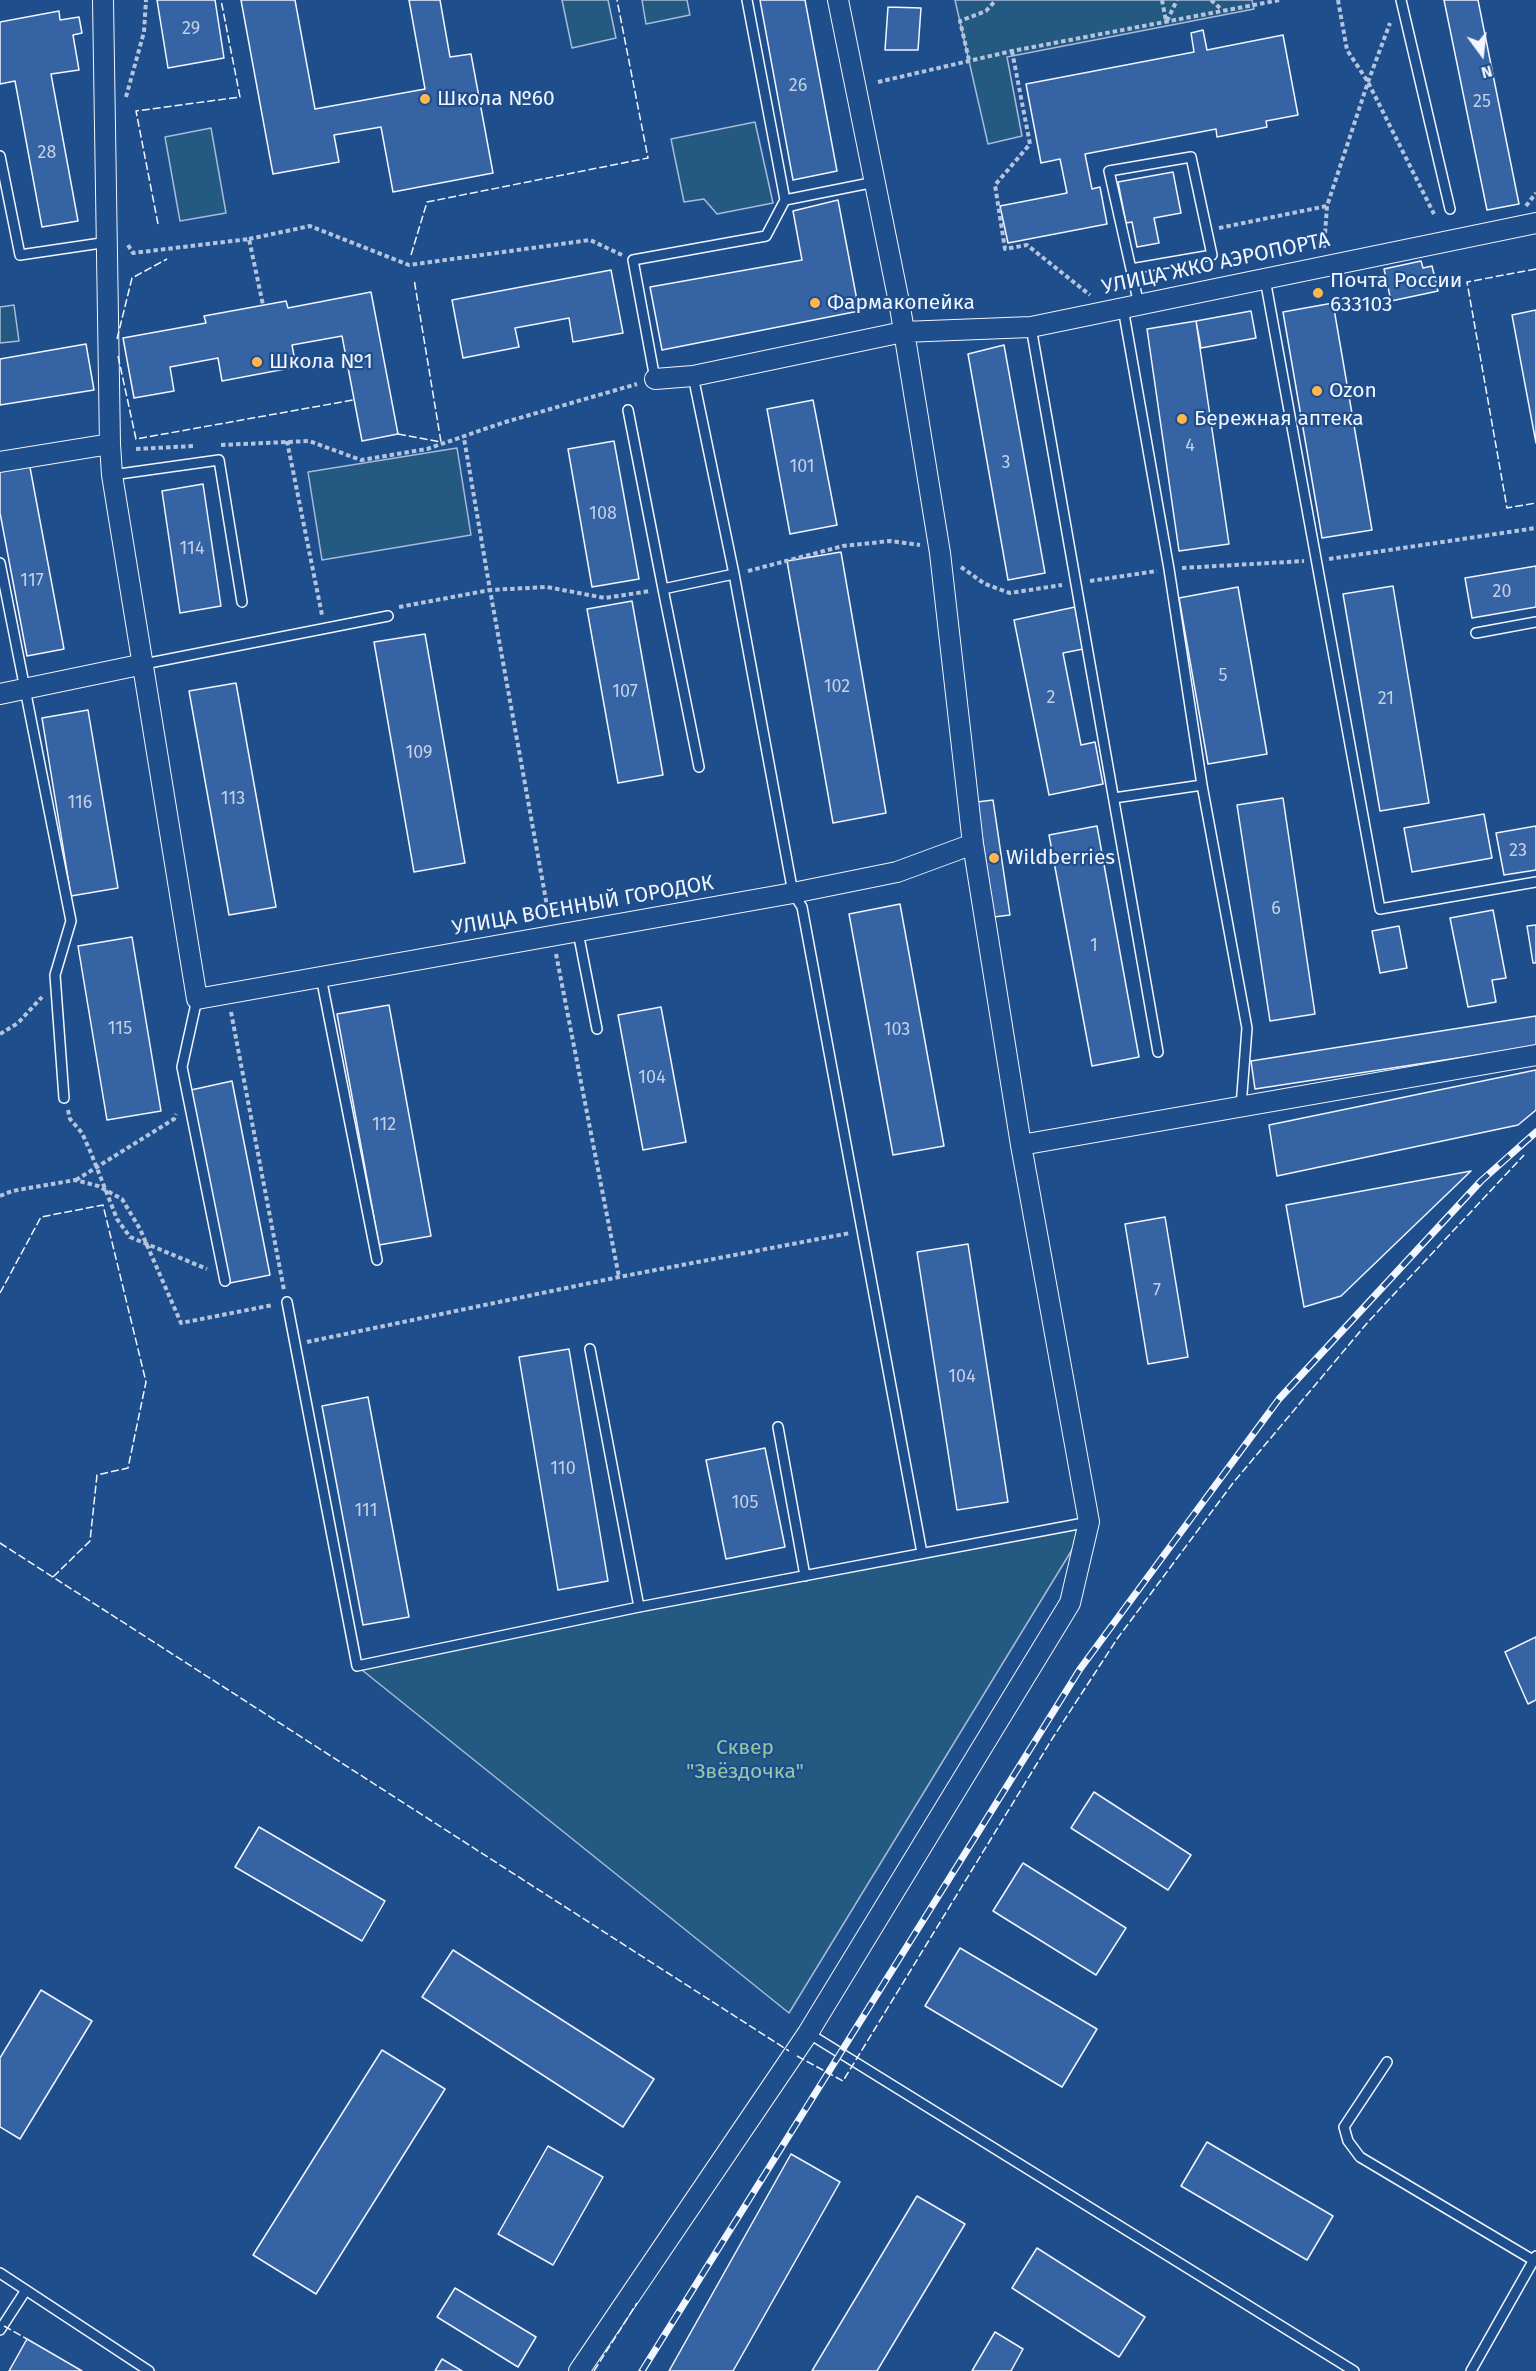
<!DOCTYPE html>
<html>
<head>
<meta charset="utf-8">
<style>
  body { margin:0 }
  #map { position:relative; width:1536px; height:2371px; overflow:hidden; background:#1f4e8c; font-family:"Fira Sans",sans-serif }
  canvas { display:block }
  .north { position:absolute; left:1452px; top:24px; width:60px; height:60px; -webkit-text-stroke:4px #1f4e8c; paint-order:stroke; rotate:165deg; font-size:16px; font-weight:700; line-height:24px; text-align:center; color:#f2f6ff }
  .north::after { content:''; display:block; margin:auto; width:21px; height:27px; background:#f2f6ff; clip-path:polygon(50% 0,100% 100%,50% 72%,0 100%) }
</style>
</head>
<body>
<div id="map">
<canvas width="1536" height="2371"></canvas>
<div class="north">N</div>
</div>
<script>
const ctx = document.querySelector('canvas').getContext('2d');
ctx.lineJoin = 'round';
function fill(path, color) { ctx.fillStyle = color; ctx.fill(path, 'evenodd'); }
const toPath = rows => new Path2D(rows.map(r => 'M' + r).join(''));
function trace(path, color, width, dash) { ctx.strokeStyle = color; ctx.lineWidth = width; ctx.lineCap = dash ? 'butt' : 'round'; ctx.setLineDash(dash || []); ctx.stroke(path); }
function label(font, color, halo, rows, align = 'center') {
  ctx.font = font + ' "Fira Sans",sans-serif'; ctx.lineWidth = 4.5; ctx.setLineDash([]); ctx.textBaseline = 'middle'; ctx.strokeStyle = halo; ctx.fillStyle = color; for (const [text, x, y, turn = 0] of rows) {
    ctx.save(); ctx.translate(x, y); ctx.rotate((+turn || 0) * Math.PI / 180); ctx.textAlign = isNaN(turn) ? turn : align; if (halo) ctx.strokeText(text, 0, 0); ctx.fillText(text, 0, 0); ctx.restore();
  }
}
const green = toPath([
  [562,0,608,0,616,38,572,48,562,0],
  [642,0,687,0,690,15,646,24,642,0],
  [955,0,1252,0,1254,9,1007,57,1022,136,988,144,955,0],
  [755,122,773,203,717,214,704,199,684,202,671,139,755,122],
  [211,128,226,213,180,221,165,137,211,128],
  [14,305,19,341,0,343,0,307,14,305],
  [457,448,471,535,322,560,308,472,457,448],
  [1089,1522,789,2013,357,1666,1089,1522]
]);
fill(green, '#245a82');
trace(green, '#a8bbd7', 1.5);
const building = toPath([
  [157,0,215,0,224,58,168,68,157,0],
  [241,0,295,0,315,109,425,89,409,0,440,0,450,57,471,54,493,173,393,192,381,127,334,135,339,162,273,174,241,0],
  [760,0,805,0,837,171,793,180,760,0],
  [1444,0,1478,0,1519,204,1487,210,1444,0],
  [888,7,921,8,918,50,885,50,888,7],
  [59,11,60,20,79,17,82,33,73,35,79,70,51,74,78,221,42,227,15,81,0,84,0,22,59,11],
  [1203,30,1207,50,1283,35,1298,115,1266,121,1267,127,1217,137,1216,129,1085,154,1092,189,1100,187,1107,224,1008,243,1000,206,1067,193,1060,159,1041,163,1026,84,1194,52,1191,33,1203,30],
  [1173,172,1181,213,1154,218,1159,243,1137,247,1132,222,1126,223,1118,182,1173,172],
  [838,200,859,311,662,350,650,287,802,260,793,211,838,200],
  [1421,261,1423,268,1432,266,1438,291,1391,301,1384,269,1421,261],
  [611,270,623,333,573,342,569,318,515,328,519,347,463,358,452,300,611,270],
  [371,292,398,434,362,441,342,336,292,345,296,367,222,381,218,358,170,367,174,391,134,398,123,338,206,323,204,316,286,301,288,308,371,292],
  [1333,303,1372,530,1322,538,1283,312,1333,303],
  [1536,310,1536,443,1512,315,1536,310],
  [1251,311,1256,338,1201,348,1196,321,1251,311],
  [1196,321,1229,544,1179,551,1147,329,1196,321],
  [86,344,94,390,0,405,0,359,86,344],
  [1004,345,1045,573,1008,580,968,354,1004,345],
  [813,400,837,525,790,534,767,409,813,400],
  [614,441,639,579,592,587,568,449,614,441],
  [29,462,64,649,27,656,0,513,0,467,29,462],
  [203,484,221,606,180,613,162,491,203,484],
  [841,552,886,813,833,823,787,561,841,552],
  [1536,566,1536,607,1472,618,1465,578,1536,566],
  [1393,586,1429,803,1380,811,1343,594,1393,586],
  [1238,587,1267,754,1208,764,1179,598,1238,587],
  [632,601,663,775,618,783,587,609,632,601],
  [1075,607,1083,649,1063,653,1081,745,1095,742,1103,784,1049,795,1014,620,1075,607],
  [425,634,465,863,414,872,374,642,425,634],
  [236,683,276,907,229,915,189,691,236,683],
  [88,710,118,888,71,896,42,718,88,710],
  [1283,798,1315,1014,1270,1021,1237,805,1283,798],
  [993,800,1010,915,994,917,977,802,993,800],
  [1484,814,1492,858,1412,872,1404,828,1484,814],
  [1097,826,1139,1057,1092,1066,1049,835,1097,826],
  [1536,826,1536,870,1504,875,1496,833,1536,826],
  [900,904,944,1146,893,1155,849,914,900,904],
  [1493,910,1506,978,1492,980,1496,1002,1468,1007,1450,918,1493,910],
  [1536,925,1536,963,1533,963,1527,926,1536,925],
  [1399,926,1407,968,1380,973,1372,931,1399,926],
  [132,937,161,1111,107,1120,78,946,132,937],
  [389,1005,431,1236,379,1245,337,1014,389,1005],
  [661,1007,686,1142,643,1150,618,1015,661,1007],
  [1536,1016,1536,1046,1255,1089,1251,1061,1536,1016],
  [1536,1070,1536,1110,1518,1125,1277,1176,1269,1125,1536,1070],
  [232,1081,270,1275,230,1283,191,1090,232,1081],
  [1471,1171,1341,1296,1304,1307,1286,1205,1471,1171],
  [1165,1217,1188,1357,1148,1364,1125,1224,1165,1217],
  [968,1244,1008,1502,957,1510,917,1252,968,1244],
  [569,1349,608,1581,558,1590,519,1357,569,1349],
  [368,1397,409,1617,363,1625,322,1406,368,1397],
  [765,1448,785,1547,726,1559,706,1460,765,1448],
  [1536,1637,1536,1700,1528,1704,1505,1652,1536,1637],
  [1094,1792,1191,1855,1168,1890,1071,1828,1094,1792],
  [259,1827,385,1901,362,1941,235,1867,259,1827],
  [1023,1863,1126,1928,1096,1975,993,1911,1023,1863],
  [960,1948,1097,2029,1062,2087,925,2006,960,1948],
  [453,1950,654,2079,623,2127,422,1997,453,1950],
  [41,1990,92,2021,20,2139,0,2127,0,2058,41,1990],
  [382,2050,445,2089,316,2294,253,2255,382,2050],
  [1207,2142,1333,2216,1307,2260,1181,2186,1207,2142],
  [548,2146,603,2177,553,2265,498,2234,548,2146],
  [791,2154,840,2182,733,2371,669,2371,791,2154],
  [917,2196,965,2224,877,2371,812,2371,917,2196],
  [1037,2248,1145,2317,1119,2357,1012,2288,1037,2248],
  [455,2288,536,2337,518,2367,437,2317,455,2288],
  [995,2332,1023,2349,1011,2371,972,2371,995,2332],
  [27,2339,82,2371,9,2371,27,2339],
  [442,2359,462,2371,435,2371,442,2359]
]);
fill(building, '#3563a3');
trace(building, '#f2f6ff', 1.5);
const lane = toPath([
  [747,0,785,200],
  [1401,0,1450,209],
  [0,156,20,255,108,242],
  [1131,269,1109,171,1191,157,1212,255,1131,269,1139,305],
  [1265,279,1380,909,1536,882],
  [1123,308,1169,569,1202,785,1247,1028,1241,1107],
  [1031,327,1158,1052],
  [693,376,734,574,793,893,802,907,922,1553],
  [655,379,633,260,766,236,785,200,875,182],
  [628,410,663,589],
  [112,475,219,460,242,602],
  [0,563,71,921,55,975,64,1098],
  [1476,633,1536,622],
  [144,664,388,616],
  [699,767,663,589,734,574],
  [1114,798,1202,785],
  [578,932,597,1029],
  [321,977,377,1260],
  [197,999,182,1067,225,1281],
  [287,1302,357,1666,639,1607,1089,1522],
  [590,1349,639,1607],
  [778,1427,805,1576],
  [808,2033,1354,2371],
  [1387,2062,1344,2127,1348,2141,1360,2157,1533,2260],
  [0,2273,149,2371],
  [0,2330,26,2290],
  [1471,2371,1536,2256]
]);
const street = toPath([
  [103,0,110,444,112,475,197,999,793,893,897,872,973,844],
  [655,379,693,376,903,332,1031,327,1536,223],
  [0,462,110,444],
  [0,694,144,664],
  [1021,1145,1536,1055],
  [579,2371,808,2033,1070,1603,1089,1522,1021,1145,973,844,940,553,900,307,838,0]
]);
trace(lane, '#f2f6ff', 12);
trace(street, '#f2f6ff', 22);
trace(toPath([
  [1162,0,1166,21],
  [1211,0,1222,10],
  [1338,0,1347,50,1368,82,1434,214],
  [1167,21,1177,0],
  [1012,51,1030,144,995,185,1005,249,1027,245,1090,295],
  [969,60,960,21,986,11,996,0],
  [878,82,1012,51,1280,0],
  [126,97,144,32,146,0],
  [1526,206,1536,193],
  [1219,228,1327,206],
  [249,239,310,226,409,265,590,240,622,255],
  [128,245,133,253,249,239,263,305],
  [1324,248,1327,206,1368,82,1390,23],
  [287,441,322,615],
  [221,445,309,441,361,460,427,449,502,423,637,384],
  [136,449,195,446],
  [1329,559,1536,528],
  [961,567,985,584,1010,593,1062,585],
  [1182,568,1304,561],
  [748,571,843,546,890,541,920,545],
  [1090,581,1157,571],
  [399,607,490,590,464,438],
  [549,917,490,590,547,587,605,598,650,591],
  [556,954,619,1277],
  [231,1012,284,1290],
  [0,1034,18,1023,42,997],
  [68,1110,70,1119,82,1133,91,1153,117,1219,130,1237,207,1269],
  [76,1180,174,1119,176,1114],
  [0,1196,12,1191,75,1180,98,1186,122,1199,140,1229,181,1323,273,1305],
  [307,1342,619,1277,850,1233]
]), '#b3c4dc', 4, [4.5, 3]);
trace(lane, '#1f4e8c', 9);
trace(street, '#1f4e8c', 20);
const rail = toPath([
  [642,2371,1080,1669,1279,1399,1481,1181,1536,1132]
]);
trace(rail, '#f2f6ff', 7);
trace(rail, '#1f4e8c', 4.5, [14]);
trace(toPath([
  [158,224,136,111,240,97,221,0],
  [411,255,427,202,648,158,617,0],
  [1536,269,1467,282,1507,508,1536,503],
  [117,339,132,278,167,259],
  [118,356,136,439,353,400],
  [398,434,441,442,414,279],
  [0,1293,41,1217,103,1205,146,1382,128,1468,97,1475,90,1541,53,1577],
  [0,1543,789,2051],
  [797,2056,843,2081,1052,1739,1117,1639,1233,1483,1368,1322,1524,1155],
  [4,2326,27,2339],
  [594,2371,637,2303]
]), '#f2f6ff', 1.5, [8, 3]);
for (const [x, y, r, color] of [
  [425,99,6,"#ffb74d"],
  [1318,293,6,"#ffb74d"],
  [815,303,6,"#ffb74d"],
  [257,362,6,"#ffb74d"],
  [1317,391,6,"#ffb74d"],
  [1182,419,6,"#ffb74d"],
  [994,858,6,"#ffb74d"]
]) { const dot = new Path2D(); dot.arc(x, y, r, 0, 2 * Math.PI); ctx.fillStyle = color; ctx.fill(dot); trace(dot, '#1f4e8c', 2); }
label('18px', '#c3d1e8', null, [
  ["29",191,29],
  ["26",798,86],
  ["25",1482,102],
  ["28",47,153],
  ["4",1190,446],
  ["3",1006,463],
  ["101",802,467],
  ["108",603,514],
  ["114",192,549],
  ["117",32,581],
  ["20",1502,592],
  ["5",1223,676],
  ["102",837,687],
  ["107",625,692],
  ["2",1051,698],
  ["21",1386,699],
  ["109",419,753],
  ["113",233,799],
  ["116",80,803],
  ["23",1518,851],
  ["6",1276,909],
  ["1",1094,946],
  ["115",120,1029],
  ["103",897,1030],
  ["104",652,1078],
  ["112",384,1125],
  ["7",1157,1291],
  ["104",962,1377],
  ["110",563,1469],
  ["105",745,1503],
  ["111",366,1511]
]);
label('21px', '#f2f6ff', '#1f4e8c', [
  ["Школа №60",437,99],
  ["Почта России",1330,281],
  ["633103",1330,305],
  ["Фармакопейка",827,303],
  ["Школа №1",269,362],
  ["Ozon",1329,391],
  ["Бережная аптека",1194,419],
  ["Wildberries",1006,858]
], 'left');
label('21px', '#f2f6ff', '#1f4e8c', [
  ["УЛИЦА ЖКО АЭРОПОРТА",1216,264,-12],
  ["УЛИЦА ВОЕННЫЙ ГОРОДОК",583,906,-10]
]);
label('21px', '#97c8a6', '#1f4e8c', [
  ["Сквер",745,1748],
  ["\"Звёздочка\"",745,1772]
]);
</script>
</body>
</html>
